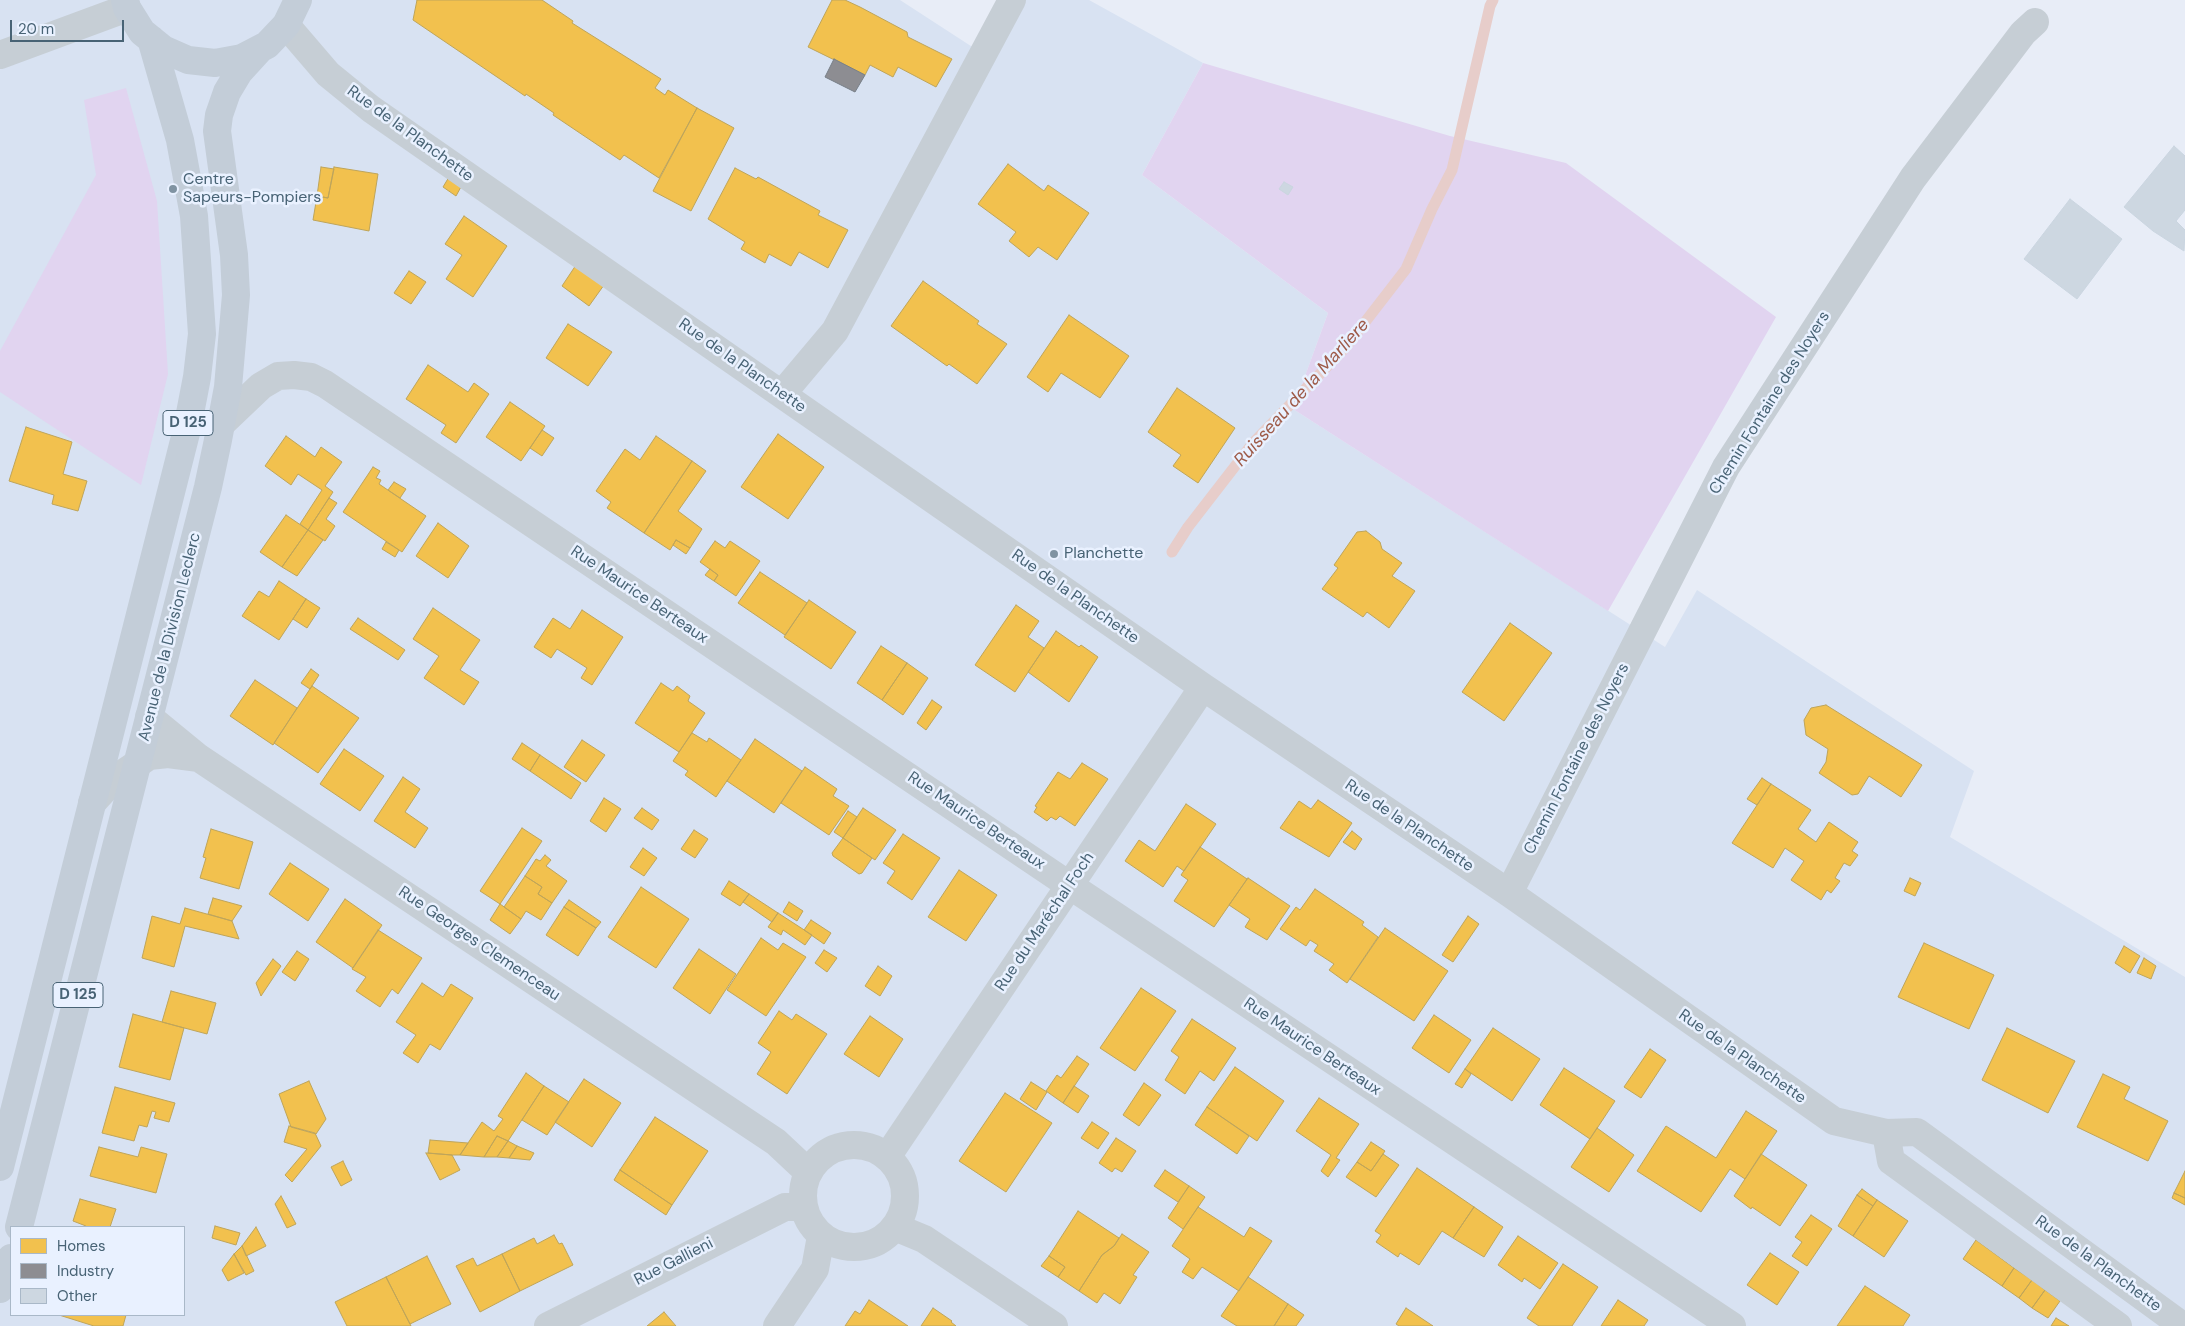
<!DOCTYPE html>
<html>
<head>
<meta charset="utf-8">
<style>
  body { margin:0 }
  #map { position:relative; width:2185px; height:1326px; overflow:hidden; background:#e8edf7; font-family:"DM Sans",sans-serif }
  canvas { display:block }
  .legend { position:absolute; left:10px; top:1226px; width:175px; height:90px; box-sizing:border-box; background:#e9f1ff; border:1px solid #a9b8c8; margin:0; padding:6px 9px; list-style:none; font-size:15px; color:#486375 }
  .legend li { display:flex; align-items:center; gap:10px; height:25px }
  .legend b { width:25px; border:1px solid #a9b8c8 }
  .scale { position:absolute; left:10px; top:20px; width:114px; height:22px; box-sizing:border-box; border:2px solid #486375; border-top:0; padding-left:6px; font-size:15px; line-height:18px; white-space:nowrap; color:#486375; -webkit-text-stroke:4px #e9f1ff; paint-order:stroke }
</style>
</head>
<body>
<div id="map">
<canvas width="2185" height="1326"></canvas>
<ul class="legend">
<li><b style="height:14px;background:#f2c14e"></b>Homes</li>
<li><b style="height:14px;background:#8d8d92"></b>Industry</li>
<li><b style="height:14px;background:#cdd7e1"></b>Other</li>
</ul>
<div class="scale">20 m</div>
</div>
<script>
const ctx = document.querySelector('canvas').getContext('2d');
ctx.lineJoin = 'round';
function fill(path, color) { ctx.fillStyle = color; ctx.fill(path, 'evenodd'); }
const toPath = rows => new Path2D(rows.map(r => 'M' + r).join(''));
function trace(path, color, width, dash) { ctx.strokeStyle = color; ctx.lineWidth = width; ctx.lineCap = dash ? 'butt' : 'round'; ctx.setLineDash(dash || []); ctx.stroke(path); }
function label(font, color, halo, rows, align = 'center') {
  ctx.font = font + ' "DM Sans",sans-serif'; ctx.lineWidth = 5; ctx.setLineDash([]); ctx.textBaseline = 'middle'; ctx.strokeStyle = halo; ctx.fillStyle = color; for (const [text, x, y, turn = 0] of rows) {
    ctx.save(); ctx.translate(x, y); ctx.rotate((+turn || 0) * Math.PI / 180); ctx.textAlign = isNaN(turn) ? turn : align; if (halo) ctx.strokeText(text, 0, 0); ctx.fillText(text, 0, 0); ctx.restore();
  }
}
fill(toPath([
  [0,0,900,0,977,50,1005,0,1089,0,1203,63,1142,175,1328,313,1293,409,1665,647,1697,590,1974,771,1950,837,2185,977,2185,1326,0,1326],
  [11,1227,184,1227,184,1315,11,1315]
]), '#d8e2f2');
fill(toPath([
  [1203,63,1450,136,1566,163,1776,317,1608,611,1293,409,1328,313,1142,175],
  [126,88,157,201,168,374,141,485,0,392,0,351,96,175,84,100]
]), '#e1d4f0');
const homes = toPath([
  [417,0,542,0,573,21,572,23,661,79,655,88,665,95,668,90,697,108,659,178,624,155,620,160,553,115,554,113,526,94,525,96,413,20,417,0],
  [832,0,845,0,860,7,907,32,908,37,952,59,936,87,898,67,893,77,870,65,865,75,808,47,832,0],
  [697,108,734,128,691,211,653,191,697,108],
  [1008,164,1044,191,1048,185,1089,213,1057,260,1038,247,1029,257,1009,241,1016,232,978,204,1008,164],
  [321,167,334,169,328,198,317,196,321,167],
  [334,167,378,174,369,231,313,220,317,196,328,198,334,167],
  [735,168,756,179,758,177,820,211,818,215,848,230,828,268,799,252,791,266,769,254,765,263,741,249,745,242,708,219,735,168],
  [449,177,462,185,456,196,443,187,449,177],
  [464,216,507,246,473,297,446,279,462,255,445,244,464,216],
  [576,265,604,285,589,306,562,286,576,265],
  [409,271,426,282,411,304,394,293,409,271],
  [923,281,979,321,977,324,1007,344,977,384,949,364,947,366,891,326,923,281],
  [1069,315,1129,356,1100,398,1061,373,1048,392,1027,377,1069,315],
  [568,324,612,352,588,386,546,358,568,324],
  [428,365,468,392,474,383,489,394,456,443,441,433,446,425,406,399,428,365],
  [1177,388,1235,428,1198,483,1173,466,1181,455,1148,432,1177,388],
  [510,402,545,426,521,461,486,437,510,402],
  [26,427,72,442,63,474,87,481,78,511,52,504,54,495,9,481,26,427],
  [542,430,554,438,542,456,530,448,542,430],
  [778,434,824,467,788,519,741,487,778,434],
  [286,436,315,457,321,447,342,462,325,486,333,492,308,530,300,524,322,490,298,474,291,485,265,466,286,436],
  [656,436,692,461,644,533,607,508,611,502,596,491,625,449,640,460,656,436],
  [692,461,706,471,678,511,702,529,690,548,676,540,670,550,644,533,692,461],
  [373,467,380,471,376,478,381,480,379,484,426,516,402,552,343,512,373,467],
  [394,482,406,489,400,498,388,490,394,482],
  [329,498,337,503,326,519,335,526,325,541,308,530,329,498],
  [286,515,308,530,282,567,260,552,286,515],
  [438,523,469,546,448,578,416,556,438,523],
  [308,530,323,540,297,576,282,567,308,530],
  [1366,531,1380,542,1382,549,1402,563,1392,576,1415,591,1389,628,1367,612,1363,617,1322,589,1338,568,1334,565,1357,532,1366,531],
  [676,540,690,548,686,554,673,545,676,540],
  [715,541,725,548,730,541,760,561,736,596,714,581,718,575,700,562,715,541],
  [386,542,399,550,395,557,382,549,386,542],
  [710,569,718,575,714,581,705,575,710,569],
  [760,572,807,603,785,635,738,603,760,572],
  [279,581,306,599,279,640,242,616,259,591,269,597,279,581],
  [306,599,320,608,307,628,293,619,306,599],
  [809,600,856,632,831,669,784,637,809,600],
  [1016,605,1039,621,1028,637,1044,648,1015,692,975,665,1016,605],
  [433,608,480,640,460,670,479,682,464,705,424,678,439,656,413,639,433,608],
  [582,610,623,637,592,685,581,678,587,668,557,649,551,658,534,647,553,618,570,629,582,610],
  [358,618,405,650,398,660,350,629,358,618],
  [1510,623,1552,653,1504,721,1462,692,1510,623],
  [1056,631,1079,647,1081,645,1098,657,1069,702,1028,672,1056,631],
  [881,646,907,663,882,700,857,683,881,646],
  [907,663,928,678,903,715,882,700,907,663],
  [311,669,319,675,310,689,301,683,311,669],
  [255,680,297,708,273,745,230,716,255,680],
  [661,683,673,691,677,686,690,696,688,701,705,713,679,752,635,723,661,683],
  [312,686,359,718,318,773,274,743,312,686],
  [932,700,942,707,926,730,917,723,932,700],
  [1826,705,1922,765,1901,797,1869,776,1858,794,1852,795,1819,773,1826,762,1828,749,1806,735,1804,720,1811,708,1826,705],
  [692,733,707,742,709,738,741,760,716,797,685,775,688,771,673,761,692,733],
  [755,739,802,771,774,813,727,781,755,739],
  [582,740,605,755,586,782,564,767,582,740],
  [522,743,540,755,530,771,512,759,522,743],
  [344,749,384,776,360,811,320,784,344,749],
  [540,755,581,783,571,799,530,771,540,755],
  [1082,763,1108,779,1075,826,1060,816,1056,820,1051,817,1047,821,1034,812,1037,807,1035,806,1058,772,1070,779,1082,763],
  [805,767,837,789,833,796,849,806,829,835,781,803,805,767],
  [403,777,420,789,405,812,428,828,415,848,374,821,403,777],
  [1762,778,1771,784,1757,805,1747,799,1762,778],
  [1771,784,1811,810,1798,829,1816,842,1829,822,1858,842,1852,851,1858,855,1850,866,1844,863,1835,878,1840,881,1831,893,1827,890,1821,900,1791,880,1804,861,1785,848,1773,868,1732,843,1771,784],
  [604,798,621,809,606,832,590,821,604,798],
  [1318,800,1352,823,1329,857,1280,828,1299,801,1311,809,1318,800],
  [1186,804,1216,824,1184,871,1177,866,1163,887,1125,861,1139,840,1155,851,1186,804],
  [642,808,659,820,652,830,634,818,642,808],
  [863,808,896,830,875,860,843,838,863,808],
  [848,811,857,817,843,838,834,832,848,811],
  [522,828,542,841,500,904,480,891,522,828],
  [211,829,253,842,239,889,200,878,206,858,203,857,211,829],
  [694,830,708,839,695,858,681,849,694,830],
  [1352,831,1362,839,1355,850,1343,842,1352,831],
  [903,834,940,858,912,900,887,883,895,871,883,863,903,834],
  [843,838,872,858,862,873,859,874,833,856,832,853,843,838],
  [1200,847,1247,879,1214,927,1174,901,1188,880,1181,875,1200,847],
  [643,848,657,858,644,876,630,867,643,848],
  [545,855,551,860,546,866,567,881,552,903,538,894,542,887,525,876,536,859,540,861,545,855],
  [290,863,329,889,308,921,269,894,290,863],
  [959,870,997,895,966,941,928,917,959,870],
  [525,876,542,887,538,894,552,903,541,920,526,911,521,919,504,907,525,876],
  [1248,878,1290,906,1267,940,1245,927,1250,919,1229,905,1248,878],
  [1910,878,1921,883,1915,896,1904,891,1910,878],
  [729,881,749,894,740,906,721,894,729,881],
  [641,887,689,919,656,968,608,937,641,887],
  [1315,889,1364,922,1362,925,1378,937,1347,983,1329,970,1334,964,1314,951,1318,945,1310,940,1306,946,1280,929,1296,907,1300,910,1315,889],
  [749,894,778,913,772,922,743,902,749,894],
  [213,898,242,906,232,921,208,914,213,898],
  [345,899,382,925,353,968,316,942,345,899],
  [569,900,601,922,596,928,564,907,569,900],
  [789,902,803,911,797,921,783,912,789,902],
  [500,904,521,919,510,934,490,920,500,904],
  [564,907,596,928,578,956,546,935,564,907],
  [185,908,232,921,239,939,185,926,174,967,142,958,152,916,180,924,185,908],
  [778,913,812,935,805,945,783,930,781,935,768,927,778,913],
  [1468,916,1479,924,1453,962,1442,955,1468,916],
  [811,920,831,933,824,944,804,930,811,920],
  [1385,928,1448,971,1414,1021,1350,979,1385,928],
  [378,930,422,958,398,994,392,989,380,1007,356,991,366,977,352,969,378,930],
  [761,938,778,950,783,943,806,957,766,1016,727,990,761,938],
  [1924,943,1994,975,1969,1029,1898,997,1924,943],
  [2124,946,2140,956,2130,973,2115,963,2124,946],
  [699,949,736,974,710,1014,673,988,699,949],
  [824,950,837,958,827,972,815,963,824,950],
  [297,951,309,959,295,981,282,972,297,951],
  [2144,958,2156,966,2151,979,2137,973,2144,958],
  [273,959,281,966,261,996,256,983,273,959],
  [878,966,892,976,880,996,865,986,878,966],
  [422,983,443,997,451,984,473,998,440,1050,430,1044,418,1063,403,1053,416,1035,396,1022,422,983],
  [1141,988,1176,1011,1135,1071,1100,1048,1141,988],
  [171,991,216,1003,207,1034,162,1022,171,991],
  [779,1011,792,1020,796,1014,827,1034,787,1094,757,1074,771,1052,758,1043,779,1011],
  [133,1014,184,1028,170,1080,119,1067,133,1014],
  [1434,1015,1471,1040,1449,1073,1412,1048,1434,1015],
  [870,1016,903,1039,879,1077,844,1054,870,1016],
  [1192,1019,1236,1048,1214,1081,1200,1071,1185,1094,1165,1080,1179,1057,1171,1051,1192,1019],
  [1493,1028,1540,1059,1512,1101,1465,1069,1493,1028],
  [2007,1028,2075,1061,2048,1113,1982,1080,2007,1028],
  [1650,1049,1666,1060,1641,1098,1624,1087,1650,1049],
  [1077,1056,1089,1064,1063,1103,1046,1091,1057,1075,1061,1078,1077,1056],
  [1235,1067,1284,1101,1257,1141,1207,1107,1235,1067],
  [1564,1068,1615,1101,1590,1139,1540,1105,1564,1068],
  [1465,1069,1471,1074,1462,1088,1455,1084,1465,1069],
  [526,1073,544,1086,508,1141,497,1136,484,1157,460,1155,482,1122,494,1131,503,1119,498,1116,526,1073],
  [2103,1074,2130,1087,2124,1099,2168,1121,2148,1161,2077,1127,2103,1074],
  [584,1079,621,1103,592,1147,555,1122,584,1079],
  [309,1081,326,1119,316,1134,291,1127,279,1094,309,1081],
  [1031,1082,1047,1092,1036,1110,1020,1099,1031,1082],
  [1144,1083,1161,1095,1139,1126,1123,1115,1144,1083],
  [544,1086,569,1102,547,1135,522,1120,544,1086],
  [1074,1086,1089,1096,1078,1113,1063,1103,1074,1086],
  [115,1087,175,1103,169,1122,154,1118,156,1112,152,1111,147,1127,139,1125,134,1141,102,1133,115,1087],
  [1005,1093,1052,1123,1006,1192,959,1161,1005,1093],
  [1319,1098,1359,1124,1336,1158,1340,1160,1328,1177,1321,1171,1331,1155,1296,1131,1319,1098],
  [1207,1107,1249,1136,1237,1154,1195,1125,1207,1107],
  [1746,1111,1777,1131,1745,1179,1730,1169,1701,1212,1637,1171,1666,1126,1716,1158,1746,1111],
  [655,1117,708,1151,672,1205,620,1170,655,1117],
  [1092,1122,1109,1133,1098,1149,1081,1138,1092,1122],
  [289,1126,315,1133,321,1146,292,1182,285,1175,307,1149,284,1142,289,1126],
  [1597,1128,1634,1155,1609,1192,1571,1167,1597,1128],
  [497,1136,508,1141,497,1157,484,1157,497,1136],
  [1116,1138,1136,1151,1122,1172,1115,1168,1112,1172,1099,1163,1116,1138],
  [430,1140,468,1143,460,1155,452,1155,428,1153,430,1140],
  [508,1141,517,1146,509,1158,497,1157,508,1141],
  [1371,1142,1385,1151,1371,1171,1357,1162,1371,1142],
  [517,1146,534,1153,530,1160,509,1158,517,1146],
  [99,1147,138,1157,141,1147,167,1154,156,1193,90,1176,99,1147],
  [426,1153,452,1155,460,1170,440,1180,426,1153],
  [1383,1154,1399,1165,1376,1197,1346,1177,1357,1162,1371,1171,1383,1154],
  [1761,1154,1807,1185,1780,1226,1752,1207,1751,1209,1734,1196,1761,1154],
  [343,1161,352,1180,341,1186,331,1167,343,1161],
  [1417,1168,1474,1207,1453,1238,1442,1231,1419,1265,1400,1253,1398,1257,1376,1242,1381,1235,1375,1231,1417,1168],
  [620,1170,672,1205,666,1215,614,1180,620,1170],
  [1165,1170,1189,1186,1178,1202,1154,1186,1165,1170],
  [2185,1171,2185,1198,2174,1193,2185,1171],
  [1189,1186,1205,1197,1183,1229,1168,1218,1189,1186],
  [1862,1189,1877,1200,1873,1206,1857,1195,1862,1189],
  [2174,1193,2185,1198,2185,1205,2172,1198,2174,1193],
  [1857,1195,1873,1206,1853,1236,1838,1226,1857,1195],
  [281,1196,296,1224,287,1228,275,1204,281,1196],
  [80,1199,116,1209,110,1227,85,1227,86,1226,73,1221,80,1199],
  [1877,1200,1908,1221,1884,1257,1853,1236,1877,1200],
  [1198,1207,1244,1237,1250,1227,1272,1241,1239,1291,1202,1267,1193,1279,1182,1272,1190,1259,1172,1246,1198,1207],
  [1474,1207,1503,1227,1484,1257,1453,1238,1474,1207],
  [1078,1211,1119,1238,1114,1246,1102,1255,1079,1291,1058,1277,1065,1267,1049,1256,1078,1211],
  [1811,1215,1832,1229,1807,1266,1792,1256,1802,1242,1795,1237,1811,1215],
  [215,1226,240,1233,236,1245,212,1238,215,1226],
  [256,1227,266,1246,246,1256,242,1246,256,1227],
  [1122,1234,1149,1252,1133,1275,1137,1277,1120,1304,1104,1293,1097,1303,1079,1291,1102,1255,1114,1246,1122,1234],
  [554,1235,559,1244,562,1243,573,1265,520,1291,502,1254,534,1238,537,1244,554,1235],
  [1518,1236,1558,1263,1540,1289,1524,1278,1522,1282,1498,1265,1518,1236],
  [1976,1240,2014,1268,2002,1286,1963,1259,1976,1240],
  [242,1246,254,1271,246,1275,234,1254,242,1246],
  [1770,1253,1799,1272,1777,1305,1747,1285,1770,1253],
  [234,1254,244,1273,228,1281,222,1270,234,1254],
  [502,1254,520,1291,480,1312,456,1266,473,1258,477,1266,502,1254],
  [427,1256,451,1304,410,1324,386,1277,427,1256],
  [1049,1256,1065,1267,1058,1277,1041,1266,1049,1256],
  [1563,1264,1598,1287,1572,1326,1539,1326,1527,1318,1563,1264],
  [2014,1268,2032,1280,2019,1298,2002,1286,2014,1268],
  [386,1277,411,1326,347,1326,335,1302,386,1277],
  [1248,1277,1288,1304,1274,1326,1237,1326,1221,1316,1248,1277],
  [2032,1280,2045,1290,2032,1308,2019,1298,2032,1280],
  [1865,1286,1910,1315,1903,1326,1837,1326,1865,1286],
  [2045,1290,2060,1301,2048,1318,2032,1308,2045,1290],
  [869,1300,908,1326,845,1326,855,1311,860,1314,869,1300],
  [1618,1300,1648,1320,1644,1326,1601,1326,1618,1300],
  [1288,1304,1304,1315,1296,1326,1274,1326,1288,1304],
  [933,1308,952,1321,951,1322,956,1326,921,1326,933,1308],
  [1406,1308,1433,1326,1399,1326,1396,1324,1406,1308],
  [664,1312,676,1326,647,1326,664,1312],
  [59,1315,126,1315,123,1326,94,1326,59,1315],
  [2056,1318,2069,1326,2051,1326,2056,1318]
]);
fill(homes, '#f2c14e');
trace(homes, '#bfa55a', 1);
const industry = toPath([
  [834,59,865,75,855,92,825,77,834,59]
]);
fill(industry, '#8d8d92');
trace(industry, '#788089', 1);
trace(toPath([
  [1172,552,1188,527,1253,443,1345,348,1406,269,1432,209,1452,170,1490,6,1493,0]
]), '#e7cdca', 11);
const building = toPath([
  [2174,146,2185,156,2185,210,2176,221,2185,230,2184,251,2153,231,2124,207,2174,146],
  [1284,182,1293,187,1288,195,1279,189,1284,182],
  [2070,199,2122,239,2077,299,2024,259,2070,199]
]);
fill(building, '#cdd7e1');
trace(building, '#cad5e0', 1);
trace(toPath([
  [286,25,328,74,371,109,1203,687,1509,893,1834,1121,1886,1133,1917,1132,2183,1326],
  [0,55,127,8],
  [782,394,835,331,1012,0],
  [220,425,261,386,278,376,294,375,311,377,325,384,1069,885,1732,1326],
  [149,717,199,758,776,1142,808,1172],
  [92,803,113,780,149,756,168,754,199,758],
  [1509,893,1726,467,1913,178,2023,33,2035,22],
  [1886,1133,1891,1161,2118,1326],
  '803 1196a51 51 0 1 1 102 0a51 51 0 1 1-102 0Z',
  [887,1157,1203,687],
  [895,1227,924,1239,1054,1326],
  [548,1326,785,1207,803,1207],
  [777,1326,815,1269,821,1236]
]), '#c6ced5', 28);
trace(toPath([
  [125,0,127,8,142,32,163,49,188,60,215,63,242,58,267,45,286,25,298,0],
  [0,1167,187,429,197,377,202,334,194,216,180,140,151,39],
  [19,1227,208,487,218,440,228,387,236,295,234,255,217,131,219,115,227,92,239,72,260,49],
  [0,1289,11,1258]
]), '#c3cdd8', 28);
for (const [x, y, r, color] of [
  [173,189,5,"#8093a2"],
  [1054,554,5,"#8093a2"]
]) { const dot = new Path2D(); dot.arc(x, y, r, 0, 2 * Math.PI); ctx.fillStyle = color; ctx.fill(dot); trace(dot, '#e9f1ff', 2); }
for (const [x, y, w] of [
  [188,423,50],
  [78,995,50]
]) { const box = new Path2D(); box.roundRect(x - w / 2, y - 12.5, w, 25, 4); ctx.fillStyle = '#e9f1ff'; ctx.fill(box); trace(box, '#486375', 1); }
label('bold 15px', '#486375', null, [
  ["D 125",188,423],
  ["D 125",78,995]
]);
label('16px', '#486375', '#e9f1ff', [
  ["Rue de la Planchette",410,134,36],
  ["Rue de la Planchette",742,366,35],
  ["Chemin Fontaine des Noyers",1770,403,-58],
  ["Rue Maurice Berteaux",639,595,34],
  ["Rue de la Planchette",1075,597,35],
  ["Avenue de la Division Leclerc",170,637,-76],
  ["Chemin Fontaine des Noyers",1577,759,-63],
  ["Rue Maurice Berteaux",976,821,34],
  ["Rue de la Planchette",1409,826,34],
  ["Rue du Maréchal Foch",1045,922,-56],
  ["Rue Georges Clemenceau",479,944,34],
  ["Rue Maurice Berteaux",1312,1047,34],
  ["Rue de la Planchette",1742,1057,35],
  ["Rue Gallieni",674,1262,-27],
  ["Rue de la Planchette",2098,1264,36]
]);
label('16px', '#486375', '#e9f1ff', [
  ["Centre",183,180],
  ["Sapeurs-Pompiers",183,198],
  ["Planchette",1064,554]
], 'left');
label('italic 18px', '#9e5b49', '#e9f1ff', [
  ["Ruisseau de la Marliere",1302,393,-48]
]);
</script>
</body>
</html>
